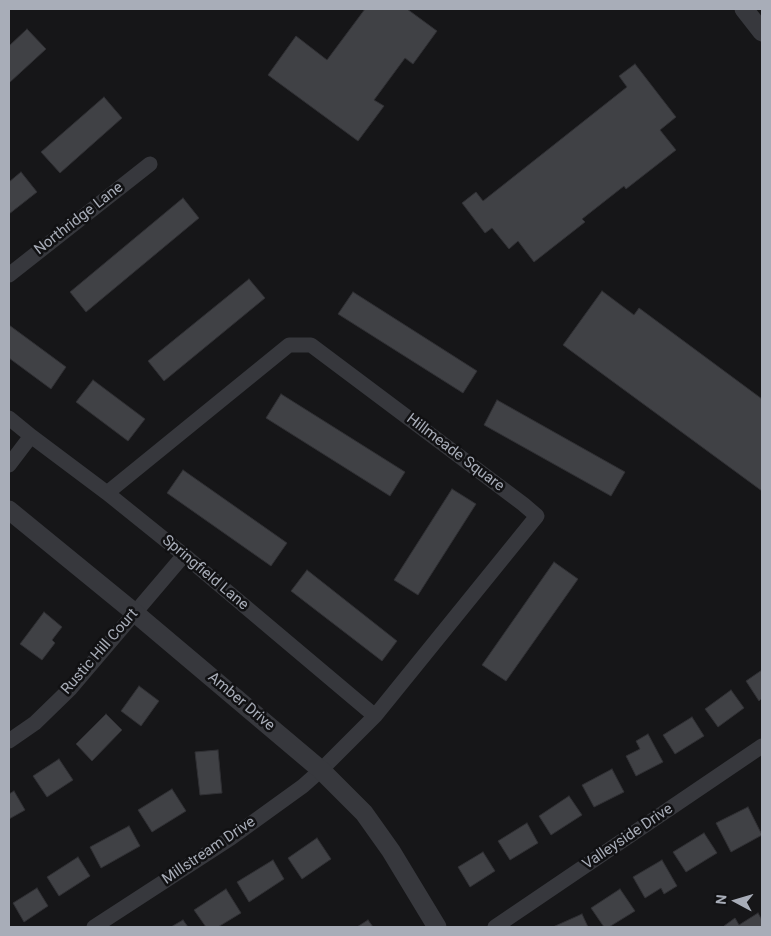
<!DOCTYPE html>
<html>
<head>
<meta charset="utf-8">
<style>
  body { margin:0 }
  #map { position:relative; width:771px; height:936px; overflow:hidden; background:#161618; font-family:Roboto,sans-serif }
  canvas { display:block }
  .frame { position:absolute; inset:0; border:10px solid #a8adb8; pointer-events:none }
  .north { position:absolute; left:711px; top:876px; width:50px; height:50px; -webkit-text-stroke:4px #111113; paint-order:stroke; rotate:276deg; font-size:14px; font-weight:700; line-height:20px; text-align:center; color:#a8adb8 }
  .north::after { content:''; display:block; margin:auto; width:18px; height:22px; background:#a8adb8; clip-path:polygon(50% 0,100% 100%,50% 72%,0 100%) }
</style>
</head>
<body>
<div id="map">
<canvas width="771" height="936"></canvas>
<div class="frame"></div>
<div class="north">N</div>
</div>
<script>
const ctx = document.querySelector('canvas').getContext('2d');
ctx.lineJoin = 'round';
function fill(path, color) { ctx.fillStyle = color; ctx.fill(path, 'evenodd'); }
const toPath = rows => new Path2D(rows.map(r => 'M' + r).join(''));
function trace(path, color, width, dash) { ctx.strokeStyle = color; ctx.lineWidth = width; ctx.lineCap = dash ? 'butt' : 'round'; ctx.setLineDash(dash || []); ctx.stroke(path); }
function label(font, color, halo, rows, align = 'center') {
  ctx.font = font + ' Roboto,sans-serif'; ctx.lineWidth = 5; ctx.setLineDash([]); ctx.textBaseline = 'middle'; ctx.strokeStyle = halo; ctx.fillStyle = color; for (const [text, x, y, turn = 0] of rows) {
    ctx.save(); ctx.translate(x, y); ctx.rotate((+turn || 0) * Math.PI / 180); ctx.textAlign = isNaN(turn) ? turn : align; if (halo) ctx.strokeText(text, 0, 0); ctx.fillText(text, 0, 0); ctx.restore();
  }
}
const building = toPath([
  [365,9,407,9,437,31,413,64,405,58,374,100,384,106,358,141,268,75,296,36,327,60,365,9],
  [27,29,46,49,9,83,9,46,27,29],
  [635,64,676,117,660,130,676,150,626,189,624,186,582,219,585,222,534,262,518,241,509,249,492,228,485,233,462,203,476,192,483,201,627,87,619,76,635,64],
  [104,97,122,118,60,173,41,152,104,97],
  [21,172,37,192,9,214,9,182,21,172],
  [183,198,199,218,86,312,70,292,183,198],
  [249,279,265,298,164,381,148,361,249,279],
  [602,291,634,315,639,308,762,399,762,491,563,345,602,291],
  [353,292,477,371,463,393,338,314,353,292],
  [9,325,66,367,51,389,9,358,9,325],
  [93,380,145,419,128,441,76,402,93,380],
  [281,394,405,472,390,496,266,418,281,394],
  [497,400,625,472,611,496,484,425,497,400],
  [183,470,287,543,271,566,167,493,183,470],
  [452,489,476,504,418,595,394,580,452,489],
  [554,562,578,579,506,681,482,665,554,562],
  [307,570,397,641,382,661,291,591,307,570],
  [44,612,62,627,52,640,55,643,42,660,20,644,44,612],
  [762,670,762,698,759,701,746,681,762,670],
  [139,686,159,701,141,726,121,711,139,686],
  [731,690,744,708,718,727,705,709,731,690],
  [106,714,122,730,92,761,76,744,106,714],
  [692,717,704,736,675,754,663,735,692,717],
  [648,734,663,762,636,776,626,756,640,749,636,741,648,734],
  [218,750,222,793,200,795,195,752,218,750],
  [59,759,73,780,47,797,33,776,59,759],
  [612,769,624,792,594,807,582,785,612,769],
  [172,789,186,811,152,832,138,810,172,789],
  [14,791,25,810,9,819,9,794,14,791],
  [569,796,582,815,551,835,539,816,569,796],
  [748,807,762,835,731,852,716,823,748,807],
  [527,823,538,843,510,860,498,841,527,823],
  [129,826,140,846,101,868,90,847,129,826],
  [704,833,717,853,686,872,673,852,704,833],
  [317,838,331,859,302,879,288,858,317,838],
  [483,852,495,871,470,887,458,867,483,852],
  [78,857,90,876,59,896,47,877,78,857],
  [273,860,284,879,249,902,237,882,273,860],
  [662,860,677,886,664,894,661,888,645,898,633,877,662,860],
  [37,888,48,906,24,922,13,903,37,888],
  [226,889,241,913,218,927,206,927,194,910,226,889],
  [620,889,635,911,609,927,604,927,591,908,620,889],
  [758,913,762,920,762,927,724,927,724,926,735,918,739,925,758,913],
  [582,914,588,927,553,927,582,914],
  [183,920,188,927,171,927,183,920],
  [368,920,373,927,357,927,368,920]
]);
fill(building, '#404145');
trace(building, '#303034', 1);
trace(toPath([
  [9,275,150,164],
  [9,418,31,436,107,493,184,555,375,716],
  [9,465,31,436],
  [9,741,35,723,71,688,184,555],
  [94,927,231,838,303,786,321,770,375,716,537,516,523,504,311,345,289,345,107,493],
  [495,927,762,746]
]), '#37383d', 15);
trace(toPath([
  [744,9,762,32],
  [9,510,135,613,321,770,364,813,391,851,437,927]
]), '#37383d', 19);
label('15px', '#a8adb8', '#111113', [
  ["Northridge Lane",79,219,-38],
  ["Hillmeade Square",455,453,37],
  ["Springfield Lane",205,573,40],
  ["Rustic Hill Court",100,652,-49],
  ["Amber Drive",241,702,40],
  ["Valleyside Drive",628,837,-34],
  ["Millstream Drive",209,851,-34]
]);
</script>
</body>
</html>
